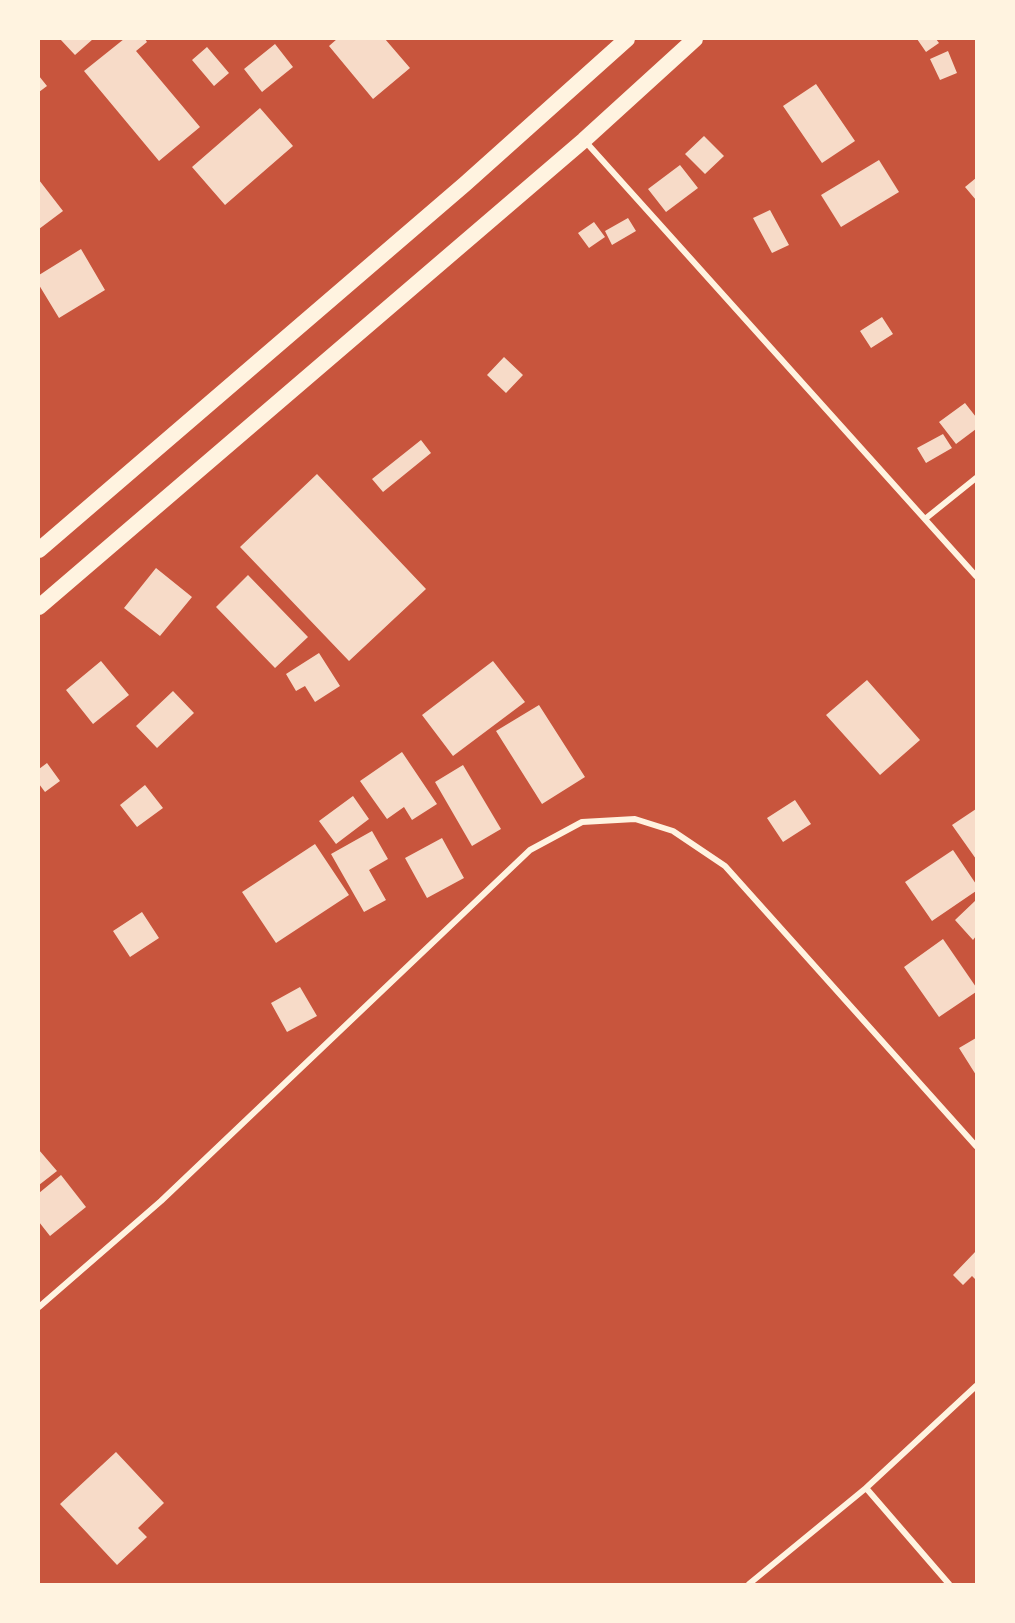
<!DOCTYPE html>
<html>
<head>
<meta charset="utf-8">
<style>
  body { margin:0 }
  #map { position:relative; width:1015px; height:1623px; overflow:hidden; background:#c8553d; font-family:Quicksand,sans-serif }
  canvas { display:block }
  .frame { position:absolute; inset:0; border:40px solid #fff3e0; pointer-events:none }
</style>
</head>
<body>
<div id="map">
<canvas width="1015" height="1623"></canvas>
<div class="frame"></div>
</div>
<script>
const ctx = document.querySelector('canvas').getContext('2d');
ctx.lineJoin = 'round';
function fill(path, color) { ctx.fillStyle = color; ctx.fill(path, 'evenodd'); }
const toPath = rows => new Path2D(rows.map(r => 'M' + r).join(''));
function trace(path, color, width, dash) { ctx.strokeStyle = color; ctx.lineWidth = width; ctx.lineCap = dash ? 'butt' : 'round'; ctx.setLineDash(dash || []); ctx.stroke(path); }
fill(toPath([
  [60,39,93,39,75,55],
  [124,39,145,39,147,42,136,51,200,127,159,161,84,71],
  [337,39,385,39,410,68,373,99,329,46],
  [917,39,936,39,939,43,926,52],
  [275,44,293,67,262,92,244,69],
  [207,47,229,73,214,86,192,60],
  [948,51,957,73,940,80,930,59],
  [39,76,47,86,39,92],
  [816,84,855,141,822,163,783,106],
  [260,108,293,146,225,205,192,167],
  [704,136,724,156,705,174,685,154],
  [879,160,899,192,841,227,821,195],
  [680,165,698,188,666,212,648,189],
  [976,178,976,200,965,187],
  [39,180,63,211,39,229],
  [770,210,789,245,772,253,753,218],
  [628,218,636,231,612,245,605,231],
  [594,222,605,237,589,248,578,233],
  [81,249,105,290,59,318,39,285,39,275],
  [882,317,893,334,871,348,860,331],
  [504,357,523,375,506,393,487,375],
  [965,403,976,417,976,429,956,444,939,422],
  [943,434,952,448,926,463,917,448],
  [421,440,431,453,383,492,372,479],
  [317,474,426,589,349,661,240,547],
  [156,568,192,597,160,636,124,608],
  [248,575,308,637,275,668,216,607],
  [319,653,340,686,315,702,305,686,296,691,286,674],
  [101,661,129,695,93,724,66,690],
  [493,661,525,702,453,756,422,715],
  [867,680,920,740,880,775,826,715],
  [173,691,194,713,157,748,136,726],
  [539,705,585,777,542,804,496,731],
  [402,752,437,804,412,820,404,807,387,819,360,781],
  [47,763,60,781,45,792,39,784,39,769],
  [463,765,501,829,472,846,435,782],
  [145,785,163,808,137,827,120,805],
  [353,796,369,819,336,844,319,821],
  [795,800,811,824,783,842,767,818],
  [976,809,976,859,952,825],
  [372,831,388,859,369,870,386,900,364,912,331,854],
  [442,838,464,878,427,898,405,858],
  [315,844,349,895,276,943,242,892],
  [953,850,976,884,976,891,932,921,905,882],
  [976,900,976,936,973,940,955,920],
  [142,912,159,938,130,957,113,931],
  [943,939,976,987,976,992,939,1017,904,967],
  [300,987,317,1016,287,1032,271,1003],
  [976,1038,976,1075,959,1048],
  [39,1150,57,1171,39,1185],
  [61,1175,86,1207,50,1236,39,1222,39,1193],
  [976,1251,976,1280,972,1276,963,1285,953,1275],
  [116,1452,164,1503,138,1528,147,1537,117,1565,60,1504]
]), '#f7dbc8');
trace(toPath([
  [584,140,976,576],
  [925,519,976,478],
  [39,1307,161,1201,530,850,582,822,635,819,673,831,725,866,976,1146],
  [866,1488,949,1584],
  [749,1584,866,1488,976,1386]
]), '#fff3e0', 6);
trace(toPath([
  [39,550,465,184,627,39],
  [39,607,584,140,695,39]
]), '#fff3e0', 16);
</script>
</body>
</html>
